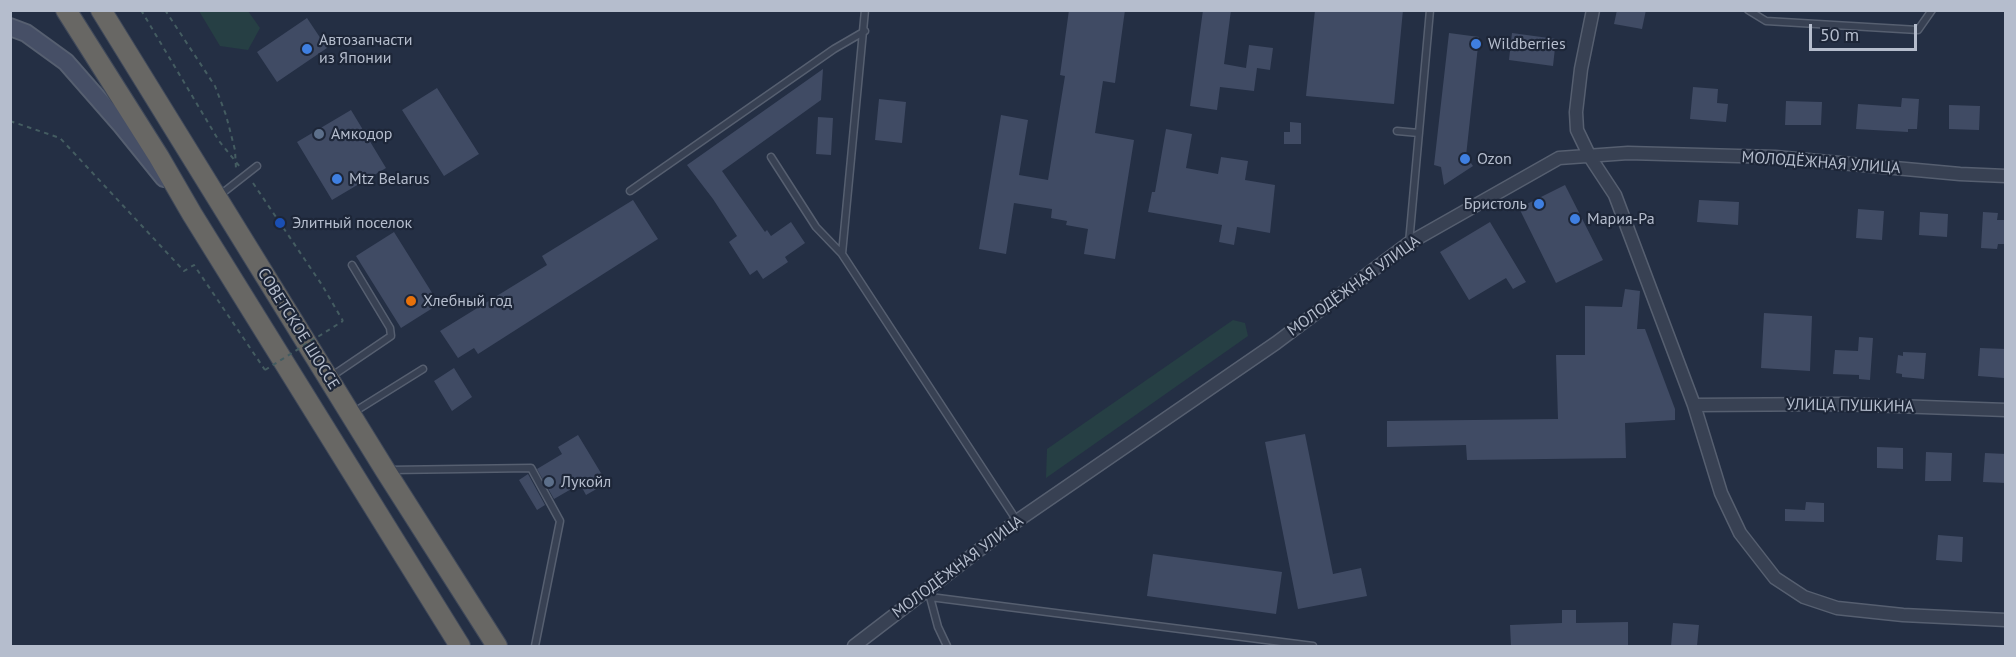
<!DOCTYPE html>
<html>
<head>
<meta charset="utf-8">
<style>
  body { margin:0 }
  #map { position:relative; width:2016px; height:657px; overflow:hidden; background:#242f44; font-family:"PT Sans",sans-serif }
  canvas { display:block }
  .frame { position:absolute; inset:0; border:12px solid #b5bdcd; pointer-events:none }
  .scale { position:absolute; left:1809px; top:24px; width:108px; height:27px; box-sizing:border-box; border:3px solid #b5bdcd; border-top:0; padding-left:8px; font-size:18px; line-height:21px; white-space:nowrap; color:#b5bdcd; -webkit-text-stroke:4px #1d2638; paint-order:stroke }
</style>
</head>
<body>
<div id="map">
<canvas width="2016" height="657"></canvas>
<div class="frame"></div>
<div class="scale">50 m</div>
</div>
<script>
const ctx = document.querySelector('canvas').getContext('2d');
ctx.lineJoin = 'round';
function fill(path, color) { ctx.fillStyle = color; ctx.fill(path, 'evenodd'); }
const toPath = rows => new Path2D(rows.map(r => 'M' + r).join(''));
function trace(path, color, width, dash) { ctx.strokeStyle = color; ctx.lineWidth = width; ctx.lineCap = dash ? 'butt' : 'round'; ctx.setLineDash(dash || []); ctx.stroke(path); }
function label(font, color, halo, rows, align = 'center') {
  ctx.font = font + ' "PT Sans",sans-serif'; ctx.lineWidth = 4.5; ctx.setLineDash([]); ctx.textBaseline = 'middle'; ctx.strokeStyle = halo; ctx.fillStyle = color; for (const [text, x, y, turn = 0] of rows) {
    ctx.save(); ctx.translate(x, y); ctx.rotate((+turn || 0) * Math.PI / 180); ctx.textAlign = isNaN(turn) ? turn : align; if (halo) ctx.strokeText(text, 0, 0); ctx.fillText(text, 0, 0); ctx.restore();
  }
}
fill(toPath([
  [199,11,248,11,260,28,248,50,220,46],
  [1233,320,1245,323,1248,336,1046,478,1047,449]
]), '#263f44');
fill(toPath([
  [1069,10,1125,10,1115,83,1103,81,1095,133,1134,140,1115,259,1084,254,1088,229,1066,225,1067,221,1051,218,1052,209,1014,203,1006,254,979,249,1001,115,1028,120,1019,175,1048,180,1065,76,1060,75],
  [1203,10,1231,10,1224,64,1246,68,1249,45,1273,48,1270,70,1257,68,1254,91,1220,87,1217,110,1190,106],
  [1315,10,1403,10,1394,104,1306,96],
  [1617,10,1646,10,1642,29,1614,24],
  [307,18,327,48,277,82,257,52],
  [1449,33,1479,37,1466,156,1473,166,1444,185,1441,167,1434,165],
  [1512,33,1556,39,1553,66,1509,60],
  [823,69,821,100,722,171,765,232,767,230,771,236,791,222,805,243,785,257,788,262,763,279,757,270,750,275,729,242,737,236,713,199,687,165],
  [1693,87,1718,89,1717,103,1728,104,1726,122,1690,119],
  [437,88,479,154,444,176,402,110],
  [1902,98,1919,99,1917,129,1908,129,1908,132,1856,129,1858,104,1901,107],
  [879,99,906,102,902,143,875,140],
  [1786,101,1822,102,1821,125,1785,125],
  [1949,105,1980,106,1979,130,1949,129],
  [351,110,386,168,332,200,297,142],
  [818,117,833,118,831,155,816,154],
  [1290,122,1301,123,1301,144,1284,144,1284,132,1290,132],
  [1166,129,1192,134,1186,168,1218,174,1221,157,1248,161,1245,180,1275,185,1270,233,1237,227,1234,245,1219,242,1222,225,1148,212,1152,192,1155,192],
  [1565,185,1603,260,1556,283,1519,208],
  [633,200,658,239,478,354,474,348,458,358,440,331,547,265,542,256],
  [1699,200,1739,202,1738,225,1697,222],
  [1858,209,1884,211,1882,240,1856,238],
  [1920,212,1948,214,1947,237,1919,235],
  [1983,212,1998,213,1997,220,2006,220,2006,244,1998,244,1997,249,1981,248],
  [1490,222,1526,282,1513,289,1506,278,1469,300,1440,252],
  [394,232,439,304,401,328,356,256],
  [1625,289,1640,291,1637,329,1645,329,1675,409,1675,420,1625,423,1626,458,1467,460,1466,445,1387,447,1387,421,1558,419,1556,355,1585,355,1585,306,1622,307],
  [1764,313,1812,316,1810,371,1761,368],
  [1859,337,1873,338,1870,380,1859,379,1859,375,1833,374,1835,350,1858,351],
  [1980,348,2006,349,2004,378,1978,376],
  [1903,352,1926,353,1924,379,1902,377,1902,374,1896,373,1898,355,1903,356],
  [454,368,472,397,452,411,434,381],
  [1305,434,1333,574,1361,568,1367,596,1298,609,1265,442],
  [578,435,607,483,586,495,580,484,554,499,537,469,562,454,558,447],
  [1877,447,1903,448,1903,469,1877,468],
  [1926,452,1952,453,1951,481,1925,481],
  [1985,453,2006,454,2006,483,1983,482],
  [528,474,545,505,537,510,519,480],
  [1806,502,1824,503,1824,522,1785,521,1785,509,1805,510],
  [1938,535,1963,537,1962,562,1936,560],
  [1153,554,1282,572,1276,614,1147,596],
  [1562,610,1576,610,1576,623,1628,622,1628,646,1511,646,1510,625,1562,623],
  [1673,623,1699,625,1697,646,1671,646]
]), '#404b64');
const service = toPath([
  [865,10,842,254,1017,521],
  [1748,10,1766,21,1918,30,1932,10],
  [1397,131,1419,133],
  [771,157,816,227,842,254],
  [630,191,834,49,865,31],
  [220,195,257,166],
  [1409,243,1430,10],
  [332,376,391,336,390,328,352,265],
  [354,412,423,369],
  [390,470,531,468,560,521,535,646],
  [923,594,930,597,1313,646],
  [930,597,938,627,947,646]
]);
const minor = toPath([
  [1593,10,1581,69,1576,112,1577,130,1590,157,1615,195,1694,405,1721,493,1740,533,1775,578,1804,597,1837,608,1903,615,2006,620],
  [1694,405,1840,404,2006,410],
  [854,646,1017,521,1276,343,1409,243,1559,158,1628,153,1775,157,1960,174,2006,176]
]);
const secondary = toPath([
  [10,27,26,33,66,62,122,126,164,178]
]);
const trunk = toPath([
  [66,10,159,157,192,214,460,646],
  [101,10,385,470,497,646]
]);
trace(service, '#565f70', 9);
trace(minor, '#565f70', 15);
trace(secondary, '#565f70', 20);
trace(trunk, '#40495a', 22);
trace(toPath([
  [141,10,219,141,240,167],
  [165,10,215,86,226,115,235,150,236,169],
  [10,121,60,138,184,271,194,265,265,370],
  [253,183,322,285,343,321]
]), '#445c61', 2, [4.5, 4.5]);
trace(service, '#384153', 6);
trace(minor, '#384153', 12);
trace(secondary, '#464f66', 16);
trace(trunk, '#686764', 20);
trace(toPath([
  [265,370,343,321]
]), '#445c61', 2, [4.5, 4.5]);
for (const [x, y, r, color] of [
  [1476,44,6,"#3f7fe0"],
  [307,49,6,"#3f7fe0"],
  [319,134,6,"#5c6f8a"],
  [1465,159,6,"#3f7fe0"],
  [337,179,6,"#3f7fe0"],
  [1539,204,6,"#3f7fe0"],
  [1575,219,6,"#3f7fe0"],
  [280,223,6,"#1a4fb4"],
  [411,301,6,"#e8710a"],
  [549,482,6,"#5c6f8a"]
]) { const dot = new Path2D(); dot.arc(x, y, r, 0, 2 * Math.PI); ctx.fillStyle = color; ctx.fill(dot); trace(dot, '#1d2638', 2); }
label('16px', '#b5bdcd', '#1d2638', [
  ["Автозапчасти",319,40],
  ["из Японии",319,58],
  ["Wildberries",1488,44],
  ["Амкодор",331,134],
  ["Ozon",1477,159],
  ["Mtz Belarus",349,179],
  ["Бристоль",1527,204,"right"],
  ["Мария-Ра",1587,219],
  ["Элитный поселок",292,223],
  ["Хлебный год",423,301],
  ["Лукойл",561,482]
], 'left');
label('16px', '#b5bdcd', '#1d2638', [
  ["МОЛОДЁЖНАЯ УЛИЦА",1821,163,4],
  ["МОЛОДЁЖНАЯ УЛИЦА",1354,286,-36],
  ["СОВЕТСКОЕ ШОССЕ",298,329,58],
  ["УЛИЦА ПУШКИНА",1850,406,1],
  ["МОЛОДЁЖНАЯ УЛИЦА",958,567,-37]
]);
</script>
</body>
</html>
